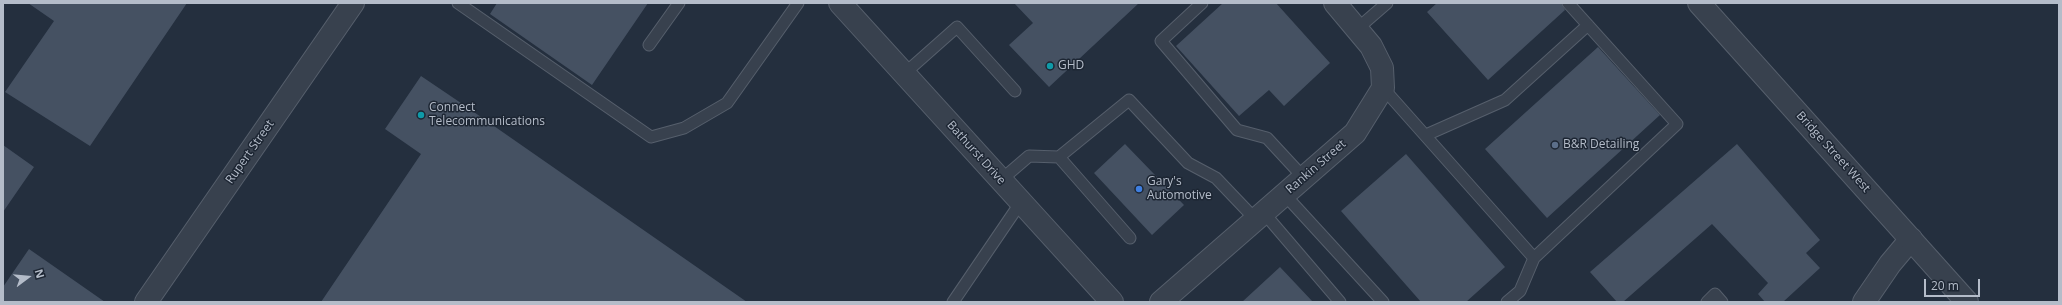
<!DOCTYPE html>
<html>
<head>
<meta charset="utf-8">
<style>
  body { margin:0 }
  #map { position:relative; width:2062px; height:305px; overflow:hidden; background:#242f3e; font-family:"Open Sans",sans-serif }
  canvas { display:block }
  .frame { position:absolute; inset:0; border:4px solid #b4bcc9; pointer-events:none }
  .north { position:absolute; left:8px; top:257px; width:40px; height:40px; -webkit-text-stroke:3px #1d2633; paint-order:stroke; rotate:74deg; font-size:11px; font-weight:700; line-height:16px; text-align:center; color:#b4bcc9 }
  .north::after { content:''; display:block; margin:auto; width:14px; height:18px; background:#b4bcc9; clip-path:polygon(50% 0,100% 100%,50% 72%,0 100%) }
  .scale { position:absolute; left:1924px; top:279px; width:56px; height:18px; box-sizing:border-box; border:2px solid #b4bcc9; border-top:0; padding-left:5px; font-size:12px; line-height:14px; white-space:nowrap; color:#b4bcc9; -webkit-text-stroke:3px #1d2633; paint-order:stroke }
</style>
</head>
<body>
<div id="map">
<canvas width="2062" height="305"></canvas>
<div class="frame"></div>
<div class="north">N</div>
<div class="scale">20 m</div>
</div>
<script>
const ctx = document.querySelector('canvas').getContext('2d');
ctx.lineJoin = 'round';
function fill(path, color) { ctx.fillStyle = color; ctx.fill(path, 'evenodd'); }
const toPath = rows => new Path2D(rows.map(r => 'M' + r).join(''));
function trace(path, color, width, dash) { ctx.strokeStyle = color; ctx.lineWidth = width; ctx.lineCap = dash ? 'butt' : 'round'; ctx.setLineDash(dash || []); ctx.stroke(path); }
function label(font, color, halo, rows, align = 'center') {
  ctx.font = font + ' "Open Sans",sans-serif'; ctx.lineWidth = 3; ctx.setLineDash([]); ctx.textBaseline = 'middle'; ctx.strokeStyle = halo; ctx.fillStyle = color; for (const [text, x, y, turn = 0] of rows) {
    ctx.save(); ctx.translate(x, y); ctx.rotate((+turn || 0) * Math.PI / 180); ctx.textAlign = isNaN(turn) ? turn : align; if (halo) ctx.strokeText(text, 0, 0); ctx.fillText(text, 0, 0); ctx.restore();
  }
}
fill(toPath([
  [28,3,187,3,90,146,5,92,54,21],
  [497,3,648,3,592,85,490,14],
  [1014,3,1139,3,1049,87,1009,45,1033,23],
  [1223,3,1276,3,1330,63,1284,106,1269,90,1239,116,1176,46],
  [1437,3,1561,3,1565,10,1488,80,1427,12],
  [1598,47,1660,115,1547,218,1485,149],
  [421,76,458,101,747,302,321,302,421,154,385,129],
  [1125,144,1184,205,1152,235,1094,173],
  [1737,144,1820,240,1806,253,1820,268,1783,302,1765,302,1758,294,1768,283,1712,224,1623,302,1617,302,1590,272],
  [3,145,34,167,3,212],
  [1406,154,1505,267,1466,302,1421,302,1341,211],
  [29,249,105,302,3,302,3,287],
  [1280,267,1313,302,1242,302]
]), '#455162');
const service = toPath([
  [458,3,651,137,684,128,727,103,798,3],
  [1202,3,1161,41,1237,130,1267,138,1304,178],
  [1357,29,1387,3],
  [649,45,679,3],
  [904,74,957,27,1015,91],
  [1383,88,1534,258,1520,291,1507,302],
  [1426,135,1505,100,1588,25],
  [1059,157,1130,238],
  [1001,180,1029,156,1059,157,1129,100,1188,163,1216,178,1256,220],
  [1285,195,1383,302],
  [1264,213,1340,302],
  [1534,258,1677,124,1568,3],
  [953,302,1021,202],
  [1707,302,1715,294,1722,302]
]);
const minor = toPath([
  [840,3,1112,302],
  [146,302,353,3],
  [1161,302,1355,133,1383,88,1382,68,1371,46,1335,3],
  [1864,302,1890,264,1911,239]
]);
const tertiary = toPath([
  [1699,3,1967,302]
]);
trace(service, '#565f6c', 13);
trace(minor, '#565f6c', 24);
trace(tertiary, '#565f6c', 24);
trace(service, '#38414e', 11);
trace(minor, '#38414e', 22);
trace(tertiary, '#38414e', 22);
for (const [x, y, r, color] of [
  [1050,66,4,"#0f9aa8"],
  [421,115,4,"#0f9aa8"],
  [1555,145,4,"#5c6f8a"],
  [1139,189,4,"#3f7fe0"]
]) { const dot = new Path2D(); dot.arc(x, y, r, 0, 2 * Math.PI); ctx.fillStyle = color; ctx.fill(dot); trace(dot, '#1d2633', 1.5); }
label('12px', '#b4bcc9', '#1d2633', [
  ["GHD",1058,66],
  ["Connect",429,108],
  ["Telecommunications",429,122],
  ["B&R Detailing",1563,145],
  ["Gary's",1147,182],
  ["Automotive",1147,196]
], 'left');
label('12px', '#b4bcc9', '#1d2633', [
  ["Rupert Street",250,152,-55],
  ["Bridge Street West",1833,152,48],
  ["Bathurst Drive",976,153,48],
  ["Rankin Street",1316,167,-41]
]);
</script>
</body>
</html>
